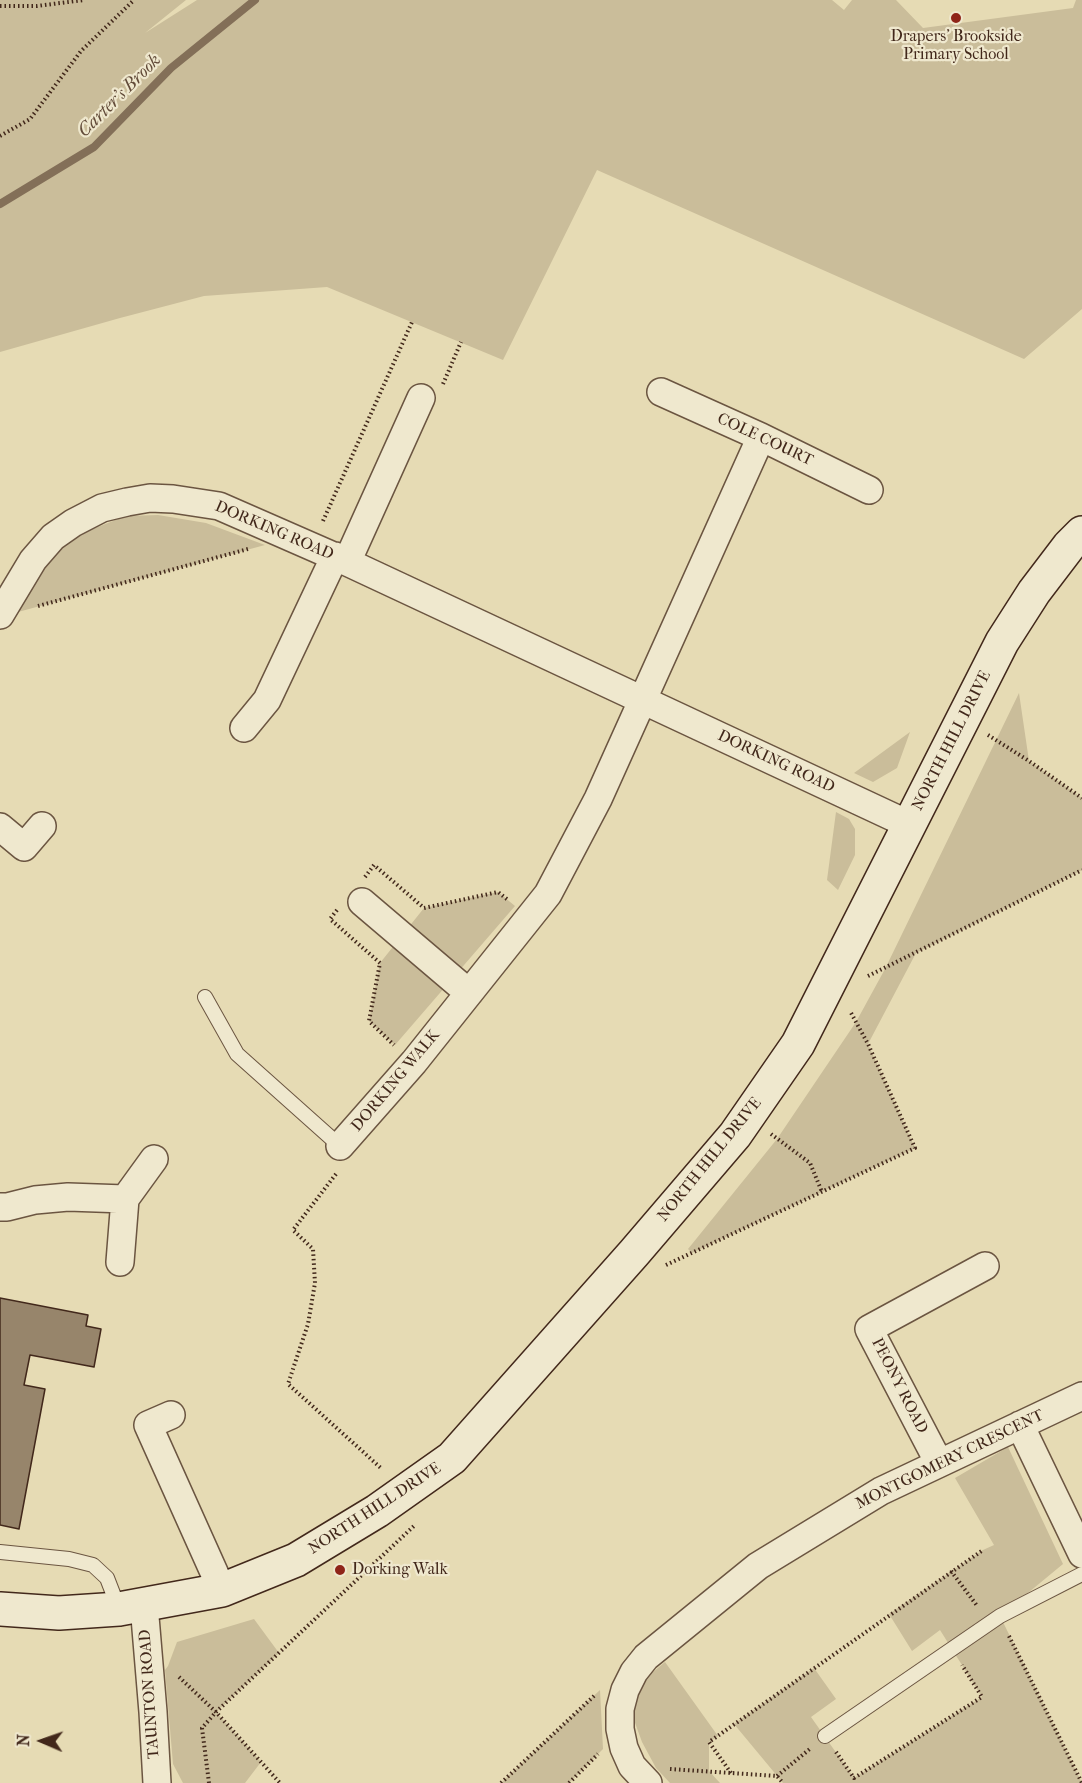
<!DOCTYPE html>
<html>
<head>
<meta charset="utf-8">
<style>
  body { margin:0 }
  #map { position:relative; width:1082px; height:1783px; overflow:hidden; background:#e6dbb4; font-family:"IM FELL French Canon",serif }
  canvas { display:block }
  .north { position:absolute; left:12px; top:1711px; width:60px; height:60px; -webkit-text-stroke:4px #efe8ce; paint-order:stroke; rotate:272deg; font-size:16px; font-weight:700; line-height:24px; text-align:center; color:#42281b }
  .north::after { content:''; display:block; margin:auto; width:21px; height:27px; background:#42281b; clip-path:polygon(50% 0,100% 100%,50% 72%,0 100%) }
</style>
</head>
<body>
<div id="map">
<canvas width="1082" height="1783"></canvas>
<div class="north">N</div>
</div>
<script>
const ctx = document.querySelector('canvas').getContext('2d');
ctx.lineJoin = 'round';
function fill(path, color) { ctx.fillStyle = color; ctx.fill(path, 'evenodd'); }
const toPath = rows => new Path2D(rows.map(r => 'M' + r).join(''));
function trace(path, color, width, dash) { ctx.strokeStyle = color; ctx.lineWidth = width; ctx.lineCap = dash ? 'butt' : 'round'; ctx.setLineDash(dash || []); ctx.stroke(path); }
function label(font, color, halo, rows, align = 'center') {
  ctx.font = font + ' "IM FELL French Canon",serif'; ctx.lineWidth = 4.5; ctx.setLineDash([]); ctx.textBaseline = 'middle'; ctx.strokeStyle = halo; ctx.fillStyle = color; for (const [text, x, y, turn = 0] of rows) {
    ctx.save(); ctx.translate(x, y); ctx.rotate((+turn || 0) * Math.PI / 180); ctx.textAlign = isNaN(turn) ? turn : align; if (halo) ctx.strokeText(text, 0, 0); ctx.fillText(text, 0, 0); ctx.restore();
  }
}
fill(toPath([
  [0,0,186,0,145,33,197,0,832,0,844,10,852,0,896,0,923,28,1073,8,1076,0,1082,0,1082,309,1024,359,597,170,503,360,327,287,204,296,120,318,0,352],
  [158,515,206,523,265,545,18,612,39,574,62,547,90,530,126,516],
  [1019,693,1029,761,1082,798,1082,870,916,953,868,1044,915,1148,692,1253,688,1249,777,1139,856,1022,885,969],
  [910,732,897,768,873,782,854,773],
  [836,812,849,819,855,829,855,855,838,890,827,880],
  [498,892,515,906,395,1045,369,1021,380,963,424,908],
  [1008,1447,1063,1564,1000,1616,1082,1783,783,1783,734,1724,814,1668,836,1699,811,1717,854,1778,982,1697,940,1630,912,1651,889,1614,983,1550,994,1545,955,1478],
  [254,1619,279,1653,216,1712,261,1762,245,1783,183,1783,173,1764,165,1670,168,1666,177,1642],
  [665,1662,718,1736,709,1742,709,1771,720,1783,670,1783,656,1768,642,1742,634,1720,635,1700,646,1678],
  [600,1690,603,1749,569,1783,501,1783]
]), '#cabd9a');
trace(toPath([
  [0,204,94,147,171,68,255,0]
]), '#836f58', 8);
const building = toPath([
  [0,1298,88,1315,86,1326,101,1329,94,1367,30,1355,24,1385,45,1389,19,1529,0,1525,0,1298]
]);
fill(building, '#97856b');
trace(building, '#42281b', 1.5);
const lane = toPath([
  [205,997,237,1054,340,1146],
  [0,1552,69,1559,93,1565,107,1578,119,1609],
  [825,1736,1000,1616,1082,1574]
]);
const street = toPath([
  [661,392,761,437,869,490],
  [347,562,421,398],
  [0,615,33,560,53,537,73,523,102,508,127,502,150,498,173,499,219,506,347,562,910,825],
  [244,728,267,700,335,556],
  [0,827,24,847,42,826],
  [362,902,469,993],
  [340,1146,414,1062,548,894,598,799,761,437],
  [0,1207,7,1207,35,1200,68,1197,125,1199],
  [120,1262,125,1199,154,1159],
  [171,1415,148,1425,222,1590],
  [1020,1425,1082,1554],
  [939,1463,869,1329,985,1266],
  [144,1605,153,1712,157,1783],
  [648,1783,632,1766,624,1748,620,1729,620,1709,625,1690,634,1672,646,1657,758,1566,881,1491,1082,1396]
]);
const secondary = toPath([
  [0,1609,59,1613,119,1609,222,1590,296,1560,377,1511,452,1458,634,1253,735,1135,798,1044,1002,642,1034,592,1069,546,1082,533]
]);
trace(lane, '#6b5541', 16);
trace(street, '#6b5541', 30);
trace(secondary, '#42281b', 36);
trace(toPath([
  [0,6,37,6,84,0],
  [0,136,30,119,81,51,134,0],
  [443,384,461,342],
  [323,521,412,322],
  [38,606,248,549],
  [988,735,1029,761,1082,798],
  [365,877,374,865,424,908,498,892,508,900],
  [337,910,330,919,380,963,369,1021,394,1045],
  [868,976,1082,870],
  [771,1134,810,1163,822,1192],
  [336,1174,293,1230,313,1249,315,1283,308,1324,288,1384,382,1469],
  [666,1265,915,1148,868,1044,850,1011],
  [951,1571,978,1607],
  [1009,1636,1082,1783],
  [179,1677,216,1712,280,1783],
  [836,1752,854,1778,982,1697,962,1665],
  [670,1769,777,1776,783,1783],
  [731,1773,709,1742,983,1550],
  [777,1776,811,1748],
  [209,1783,202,1728,216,1712,415,1525],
  [501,1783,595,1695],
  [569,1783,598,1754]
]), '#42281b', 4, [1.5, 3]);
trace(lane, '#efe8ce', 14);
trace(street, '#efe8ce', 27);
trace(secondary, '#efe8ce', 33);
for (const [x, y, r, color] of [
  [956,18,6,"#8f2418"],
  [340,1570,6,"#8f2418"]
]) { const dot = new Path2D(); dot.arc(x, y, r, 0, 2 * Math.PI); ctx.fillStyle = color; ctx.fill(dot); trace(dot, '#efe8ce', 2); }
label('16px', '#42281b', '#efe8ce', [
  ["Drapers' Brookside",956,37],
  ["Primary School",956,55],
  ["Dorking Walk",352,1570,"left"]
]);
label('16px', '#42281b', '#efe8ce', [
  ["COLE COURT",765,440,25],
  ["DORKING ROAD",274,531,23],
  ["NORTH HILL DRIVE",952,741,-63],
  ["DORKING ROAD",776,762,25],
  ["DORKING WALK",396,1081,-50],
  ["NORTH HILL DRIVE",710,1160,-51],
  ["PEONY ROAD",899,1386,63],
  ["MONTGOMERY CRESCENT",950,1460,-26],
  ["NORTH HILL DRIVE",375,1509,-33],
  ["TAUNTON ROAD",150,1694,-94]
]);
label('italic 18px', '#624b39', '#efe8ce', [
  ["Carter's Brook",120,96,-45]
]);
</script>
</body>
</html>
